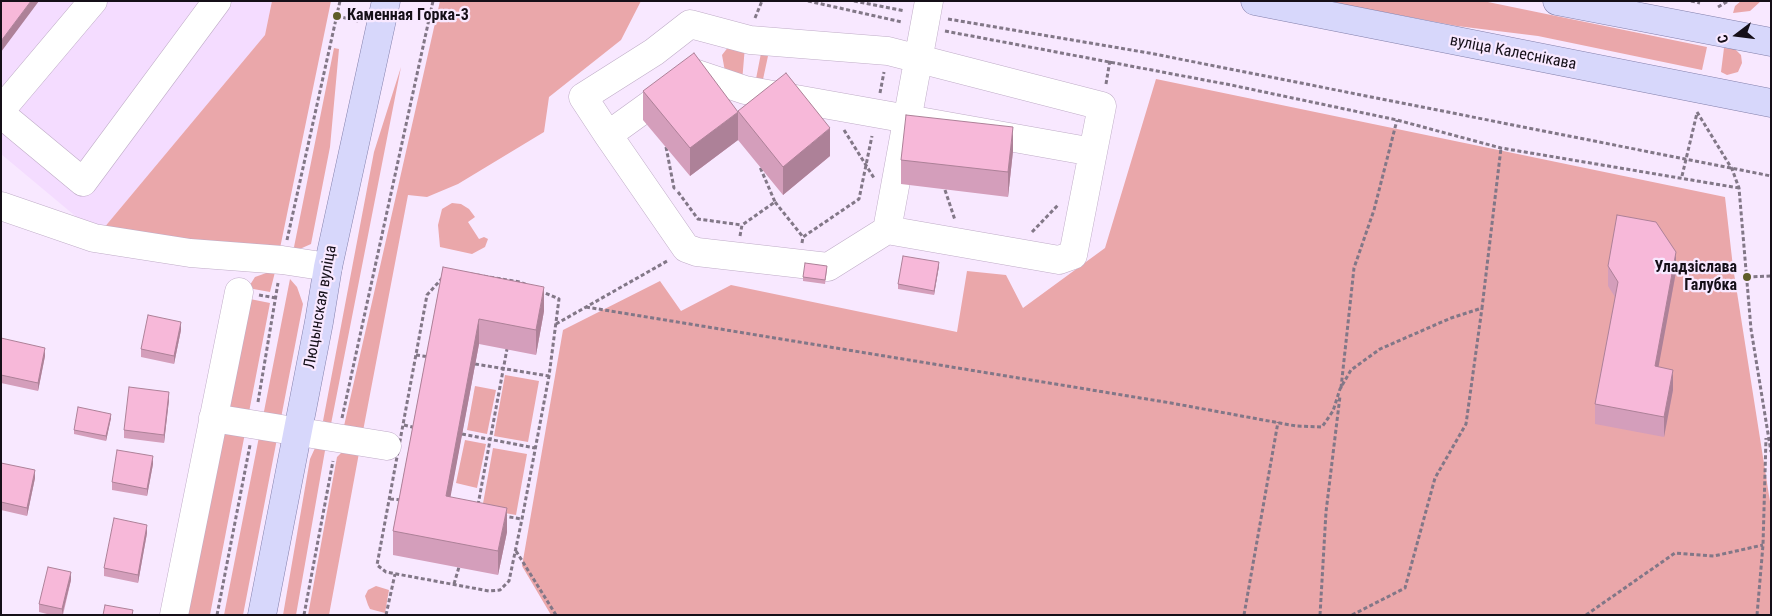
<!DOCTYPE html>
<html>
<head>
<meta charset="utf-8">
<style>
  body { margin:0 }
  #map { position:relative; width:1772px; height:616px; overflow:hidden; background:#f8e8ff; font-family:"Roboto Condensed",sans-serif }
  canvas { display:block }
  .frame { position:absolute; inset:0; border:2px solid #150f18; pointer-events:none }
  .north { position:absolute; left:1712px; top:10px; width:50px; height:50px; -webkit-text-stroke:4px #f8e8ff; paint-order:stroke; rotate:255deg; font-size:14px; font-weight:700; line-height:20px; text-align:center; color:#150f18 }
  .north::after { content:''; display:block; margin:auto; width:18px; height:22px; background:#150f18; clip-path:polygon(50% 0,100% 100%,50% 72%,0 100%) }
</style>
</head>
<body>
<div id="map">
<canvas width="1772" height="616"></canvas>
<div class="frame"></div>
<div class="north">С</div>
</div>
<script>
const ctx = document.querySelector('canvas').getContext('2d');
ctx.lineJoin = 'round';
function fill(path, color) { ctx.fillStyle = color; ctx.fill(path, 'evenodd'); }
const toPath = rows => new Path2D(rows.map(r => 'M' + r).join(''));
function trace(path, color, width, dash) { ctx.strokeStyle = color; ctx.lineWidth = width; ctx.lineCap = dash ? 'butt' : 'round'; ctx.setLineDash(dash || []); ctx.stroke(path); }
function label(font, color, halo, rows, align = 'center') {
  ctx.font = font + ' "Roboto Condensed",sans-serif'; ctx.lineWidth = 4.5; ctx.setLineDash([]); ctx.textBaseline = 'middle'; ctx.strokeStyle = halo; ctx.fillStyle = color; for (const [text, x, y, turn = 0] of rows) {
    ctx.save(); ctx.translate(x, y); ctx.rotate((+turn || 0) * Math.PI / 180); ctx.textAlign = isNaN(turn) ? turn : align; if (halo) ctx.strokeText(text, 0, 0); ctx.fillText(text, 0, 0); ctx.restore();
  }
}
fill(toPath([
  [10,1,272,1,265,35,98,235,1,154,1,13]
]), '#f4dcff');
fill(toPath([
  [272,1,331,1,279,253,98,235,265,35],
  [440,1,641,1,621,40,549,97,544,132,458,184,427,197,408,195,363,431,344,426],
  [1325,1,1483,1,1707,47,1702,70,1538,36,1457,26],
  [1741,1,1761,1,1750,11,1733,13,1735,6],
  [729,46,745,46,742,82,726,77,722,55],
  [334,48,339,49,330,147,311,244,293,252],
  [762,48,765,49,768,56,762,84,755,84],
  [1724,48,1735,49,1741,55,1742,63,1738,72,1727,75,1721,72],
  [401,67,331,424,323,421,374,152],
  [1156,79,1725,197,1733,267,1771,508,1771,615,551,615,522,566,563,330,660,281,681,311,731,285,957,332,967,271,1006,275,1023,308,1105,248],
  [452,203,461,204,469,209,475,217,468,222,479,239,484,237,488,239,485,247,472,254,440,247,438,225,442,209],
  [269,272,275,272,270,292,248,288,255,277],
  [290,279,297,287,303,304,243,615,224,615],
  [245,298,270,303,210,615,184,615],
  [505,375,539,381,528,442,494,436],
  [475,386,496,390,487,434,467,430],
  [465,440,486,444,477,488,456,483],
  [326,445,296,615,283,615,310,459,315,448],
  [493,448,527,454,516,515,482,509],
  [342,452,359,453,329,615,308,615,337,457],
  [376,586,389,590,385,613,370,609,368,605,365,596,368,590]
]), '#eaa7aa');
const minor = toPath([
  [1,110,93,1],
  [1,114,83,182,217,1],
  [608,135,686,248,697,252,828,267,887,230,929,1],
  [1,206,94,238,190,253,282,260,328,267],
  [887,230,1059,260,1073,255,1093,152,745,90,694,73,608,135,583,97,654,52,690,24,750,40,888,51,1102,106,1093,152],
  [213,418,387,446],
  [174,615,239,292]
]);
const major = toPath([
  [1255,1,1771,103],
  [1557,1,1771,42],
  [262,615,319,322,328,267,386,1]
]);
trace(minor, '#bfacc7', 29);
trace(major, '#827faa', 29);
trace(toPath([
  [808,1,902,22],
  [854,1,905,11],
  [1691,1,1700,3],
  [1718,7,1728,1],
  [337,16,358,21],
  [755,18,762,1],
  [948,19,1149,53,1771,176],
  [945,31,1231,85,1397,120,1501,148,1739,188],
  [1106,84,1110,60],
  [880,93,884,72],
  [1697,112,1732,169,1739,188,1751,329,1771,452],
  [844,130,874,178],
  [666,147,674,188,672,190],
  [1682,176,1697,113],
  [945,190,955,220],
  [678,192,698,219,742,225],
  [775,202,803,237],
  [1032,232,1059,204],
  [740,236,742,225,775,202,760,167],
  [287,240,340,1],
  [802,243,803,237,859,199,872,136],
  [458,272,520,282,559,299,549,376,522,519,509,581,500,590,489,591,386,572,377,565,427,295,445,275,458,272],
  [1747,277,1771,276],
  [259,295,276,298],
  [586,307,1171,403,1296,426,1322,427,1333,411,1340,389,1351,370,1380,349,1451,318,1482,308,1501,148],
  [556,324,669,260],
  [416,355,430,357],
  [475,364,549,376],
  [1341,388,1354,268,1374,210,1397,120],
  [258,402,278,283],
  [342,418,433,1],
  [404,425,416,428],
  [462,434,535,448],
  [390,499,403,500],
  [478,505,507,349],
  [503,516,522,519],
  [516,551,556,615],
  [454,584,459,567],
  [217,615,250,445],
  [304,615,333,461],
  [386,615,395,574],
  [1244,615,1278,422],
  [1320,615,1326,512,1340,396],
  [1352,615,1405,588,1435,478,1466,424,1482,308],
  [1586,615,1675,553,1714,556,1763,545],
  [1757,615,1763,545,1766,438]
]), '#827787', 3, [4, 2.5]);
trace(minor, '#fff', 28);
trace(major, '#d7d7fb', 28);
fill(toPath([
  [643,91,738,140,690,176,643,120],
  [738,111,830,156,783,195,738,140],
  [1013,151,1008,197,901,184,901,160],
  [939,266,934,295,898,289,898,284],
  [1608,266,1676,272,1658,367,1673,390,1664,437,1595,424,1595,404,1615,297,1608,286],
  [443,267,544,311,536,355,479,344,450,497,507,532,498,575,393,555,393,531],
  [827,270,825,284,803,281,803,277],
  [181,330,174,364,141,357,141,349],
  [1,338,45,356,38,391,1,383],
  [169,400,164,443,124,438,124,430],
  [111,418,106,441,74,434,74,430],
  [1,463,35,478,27,516,1,510],
  [153,464,147,496,112,490,112,482],
  [147,533,138,583,104,576,104,568],
  [71,580,63,615,51,615,39,612,39,604]
]), '#d49ebb');
fill(toPath([
  [31,1,39,1,1,52,1,41],
  [738,112,738,140,690,176,690,148],
  [1013,127,1013,151,1008,197,1008,172],
  [830,128,830,156,783,195,783,167],
  [1676,252,1676,272,1655,386,1655,366],
  [939,262,939,266,934,295,934,291],
  [544,287,544,311,536,355,536,330],
  [479,319,479,344,446,521,446,496],
  [181,322,181,330,174,364,174,356],
  [45,348,45,356,38,391,38,383],
  [1673,370,1673,390,1664,437,1664,417],
  [169,392,169,400,164,443,164,435],
  [111,414,111,418,106,441,106,436],
  [153,456,153,464,147,496,147,489],
  [35,470,35,478,27,516,27,508],
  [507,508,507,532,498,575,498,551],
  [147,525,147,533,138,583,138,575],
  [71,572,71,580,62,615,62,609]
]), '#ad8198');
const building = toPath([
  [1,1,31,1,1,41,1,1],
  [694,53,738,112,690,148,643,91,694,53],
  [786,73,830,128,783,167,738,111,786,73],
  [906,115,1013,127,1008,172,901,160,906,115],
  [1617,215,1656,222,1676,252,1655,366,1673,370,1664,417,1595,404,1618,282,1608,266,1617,215],
  [903,256,939,262,934,291,898,284,903,256],
  [805,263,827,266,825,280,803,277,805,263],
  [443,267,544,287,536,330,479,319,446,496,507,508,498,551,393,531,443,267],
  [148,315,181,322,174,356,141,349,148,315],
  [1,338,45,348,38,383,1,375,1,338],
  [129,387,169,392,164,435,124,430,129,387],
  [78,407,111,414,106,436,74,430,78,407],
  [117,450,153,456,147,489,112,482,117,450],
  [1,463,35,470,27,508,1,502,1,463],
  [114,518,147,525,138,575,104,568,114,518],
  [48,567,71,572,62,609,39,604,48,567],
  [105,605,133,610,132,615,103,615,105,605]
]);
fill(building, '#f7b8d9');
trace(building, '#ad8198', 1);
for (const [x, y, r, color] of [
  [337,16,5,"#5e5c28"],
  [1747,277,5,"#5e5c28"]
]) { const dot = new Path2D(); dot.arc(x, y, r, 0, 2 * Math.PI); ctx.fillStyle = color; ctx.fill(dot); trace(dot, '#f8e8ff', 2); }
label('bold 16px', '#150f18', '#f8e8ff', [
  ["Каменная Горка-3",347,16],
  ["Уладзіслава",1737,268,"right"],
  ["Галубка",1737,286,"right"]
], 'left');
label('16px', '#150f18', '#f8e8ff', [
  ["вуліца Калеснікава",1513,53,11],
  ["Люцынская вуліца",321,307,-80]
]);
</script>
</body>
</html>
